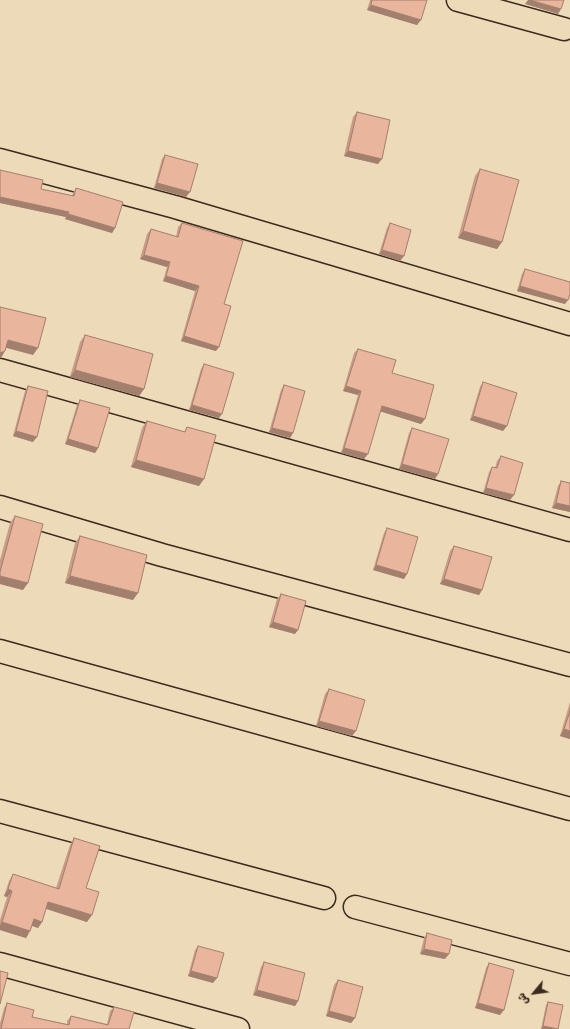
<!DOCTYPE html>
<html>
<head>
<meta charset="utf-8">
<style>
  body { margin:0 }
  #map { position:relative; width:570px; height:1029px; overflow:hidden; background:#ecdab8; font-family:"Balsamiq Sans","Playpen Sans Arabic",sans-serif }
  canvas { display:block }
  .north { position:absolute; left:514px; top:973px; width:40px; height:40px; -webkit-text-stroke:3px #ecdab8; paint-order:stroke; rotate:241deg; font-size:11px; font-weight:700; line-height:16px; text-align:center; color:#3b2a1e }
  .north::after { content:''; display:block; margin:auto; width:14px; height:18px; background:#3b2a1e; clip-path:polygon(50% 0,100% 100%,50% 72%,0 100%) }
</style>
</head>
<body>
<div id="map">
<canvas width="570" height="1029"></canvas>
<div class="north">ش</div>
</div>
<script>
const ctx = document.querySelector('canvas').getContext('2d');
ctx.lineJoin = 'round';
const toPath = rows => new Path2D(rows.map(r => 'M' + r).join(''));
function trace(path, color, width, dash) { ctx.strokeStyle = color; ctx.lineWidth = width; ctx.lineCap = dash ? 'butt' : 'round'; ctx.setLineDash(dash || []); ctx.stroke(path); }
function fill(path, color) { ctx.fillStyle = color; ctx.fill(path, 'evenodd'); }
const minor = toPath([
  [458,0,564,29],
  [0,160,175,207,570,324],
  [0,370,570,530],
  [0,507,162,555,570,665],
  [0,651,570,809],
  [0,811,324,898],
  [355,907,570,964],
  [0,964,238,1029]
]);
trace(minor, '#3b2a1e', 25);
trace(minor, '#ecdab8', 22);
fill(toPath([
  [370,0,427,0,417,25,367,10],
  [357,112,378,164,344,156,353,117],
  [165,155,186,197,154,188,162,159],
  [480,169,497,249,458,238,475,176],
  [0,170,41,189,72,196,73,193,76,188,115,228,112,233,65,219,66,217,0,203],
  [182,223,224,304,216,351,181,341,195,291,163,281,167,267,140,259,147,234,151,229,176,237,178,227],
  [390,223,400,261,379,254,387,228],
  [525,269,565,304,517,291,522,274],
  [85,335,144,389,139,396,70,377,80,342],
  [358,349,392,373,425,419,421,424,380,411,364,459,341,453,358,395,343,391,354,353],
  [204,364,219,418,189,410,201,369],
  [483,382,503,431,470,420,480,387],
  [284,385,293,433,290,438,269,432,281,390],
  [28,386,33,442,13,436,25,391],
  [80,400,98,448,95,453,65,444,77,405],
  [147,421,184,432,187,427,199,486,131,467,142,428],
  [412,428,435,479,399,469,409,433],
  [501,456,510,500,483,493,489,472,492,467,495,468,497,461],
  [561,481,570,483,570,512,552,508,558,486],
  [15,516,23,590,0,584,0,560,10,523],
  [387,528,404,579,373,570,384,533],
  [80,536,133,600,65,583,75,543],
  [454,546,482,590,479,595,440,584,450,551],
  [281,594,295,634,269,627,277,599],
  [329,689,352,736,316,726,325,694],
  [570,702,570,739,560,736],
  [74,838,86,888,87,922,46,909,42,922,38,928,32,926,30,931,26,938,0,930,0,920,7,897,4,896,9,881,13,874,56,888,70,845],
  [427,933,445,959,420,954,424,938],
  [198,946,213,983,188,976,195,950],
  [264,962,298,1001,295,1006,253,995,261,967],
  [489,963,500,1015,475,1008,486,968],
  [338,980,355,1018,351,1023,326,1016,334,985],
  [548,1002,558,1029,541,1029,546,1005],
  [7,1003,32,1017,67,1024,67,1021,71,1016,107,1024,110,1011,114,1007,129,1029,0,1029,0,1023,4,1008]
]), '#c89c87');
fill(toPath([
  [528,0,530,0,561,9,558,14,525,4],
  [371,5,421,20,417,25,367,10],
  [348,151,382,159,378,164,344,156],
  [157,183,190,192,186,197,154,188],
  [0,197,69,212,66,217,0,203],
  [68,214,115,228,112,233,65,219],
  [463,231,502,242,497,249,458,238],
  [382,250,404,256,400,261,379,254],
  [144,255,170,262,167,267,140,259],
  [166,276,199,286,195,291,163,281],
  [520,286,568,300,565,304,517,291],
  [184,336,219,347,216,351,181,341],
  [8,340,38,348,33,355,3,347],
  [5,351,1,358,0,358,0,353],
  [75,370,144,389,139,396,70,377],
  [346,386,361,391,358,395,343,391],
  [192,405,222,414,219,418,189,410],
  [382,406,425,419,421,424,379,411],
  [473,416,507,426,503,431,470,420],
  [272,428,293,433,290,438,269,432],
  [16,431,37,437,33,442,13,436],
  [68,439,98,448,95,453,65,444],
  [344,448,368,454,364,459,341,453],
  [136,460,204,479,199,486,131,467],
  [402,464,438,474,435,479,399,469],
  [486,488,514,495,510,500,483,493],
  [556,503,570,506,570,512,552,508],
  [376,565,407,574,404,579,373,570],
  [0,576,28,583,23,590,0,584],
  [70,576,138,593,133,600,65,583],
  [444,579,482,590,479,595,440,584],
  [273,622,298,630,295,634,269,627],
  [319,721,356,731,352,736,316,726],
  [564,729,570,731,570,739,560,736],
  [8,889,12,891,7,897,4,896],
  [48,902,92,915,87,922,44,908],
  [34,919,42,922,38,928,30,925],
  [2,922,30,931,26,938,0,930,0,925],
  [424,949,449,954,445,959,420,954],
  [191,971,217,978,213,983,188,976],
  [257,990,298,1001,295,1006,253,995],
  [478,1003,504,1010,500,1015,475,1008],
  [329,1011,355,1018,351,1023,326,1016],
  [543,1026,556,1029,541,1029]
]), '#a37f6e');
const building = toPath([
  [372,0,427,0,421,20,371,5,372,0],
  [530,0,564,0,561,9,530,0],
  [357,112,390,120,382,159,348,151,357,112],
  [165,155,198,164,190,192,157,183,165,155],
  [480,169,519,180,502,242,463,231,480,169],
  [0,170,43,180,41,189,74,196,76,188,123,202,115,228,68,214,69,212,0,197,0,170],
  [182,223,243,241,224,304,231,306,219,347,184,336,199,286,166,276,170,262,144,255,151,229,178,237,182,223],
  [390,223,411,230,404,256,382,250,390,223],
  [525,269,570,282,570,294,568,300,520,286,525,269],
  [0,307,46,318,38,348,8,340,5,351,0,353,0,307],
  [85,335,153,354,144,389,75,370,85,335],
  [358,349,396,360,392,373,434,385,425,419,382,406,368,454,344,448,361,391,346,386,358,349],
  [204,364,234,373,222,414,192,405,204,364],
  [483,382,517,393,507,426,473,416,483,382],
  [284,385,305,391,293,433,272,428,284,385],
  [28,386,48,391,37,437,16,431,28,386],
  [80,400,110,408,98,448,68,439,80,400],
  [147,421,185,432,187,427,216,435,204,479,136,460,147,421],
  [412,428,449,439,438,474,402,464,412,428],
  [501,456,523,463,514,495,486,488,492,467,497,468,501,456],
  [561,481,570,483,570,506,556,503,561,481],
  [15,516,43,524,28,583,0,576,0,572,15,516],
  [387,528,418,537,407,574,376,565,387,528],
  [80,536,147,555,138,593,70,576,80,536],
  [454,546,492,557,482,590,444,579,454,546],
  [281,594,306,601,298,630,273,622,281,594],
  [329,689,365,700,356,731,319,721,329,689],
  [570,711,570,731,564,729,570,711],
  [74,838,100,846,86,888,99,892,92,915,48,902,42,922,34,919,30,931,2,922,12,891,8,889,13,874,59,889,74,838],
  [427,933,452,940,449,954,424,949,427,933],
  [198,946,224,953,217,978,191,971,198,946],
  [264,962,305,973,298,1001,257,990,264,962],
  [489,963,514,970,504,1010,478,1003,489,963],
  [0,971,8,973,0,1004,0,971],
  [338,980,363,987,355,1018,329,1011,338,980],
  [548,1002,563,1005,558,1029,543,1026,548,1002],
  [7,1003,34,1010,32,1017,69,1025,71,1016,108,1025,114,1007,134,1012,129,1029,1,1029,7,1003]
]);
fill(building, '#e9b59d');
trace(building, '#a37f6e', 1);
</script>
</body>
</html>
